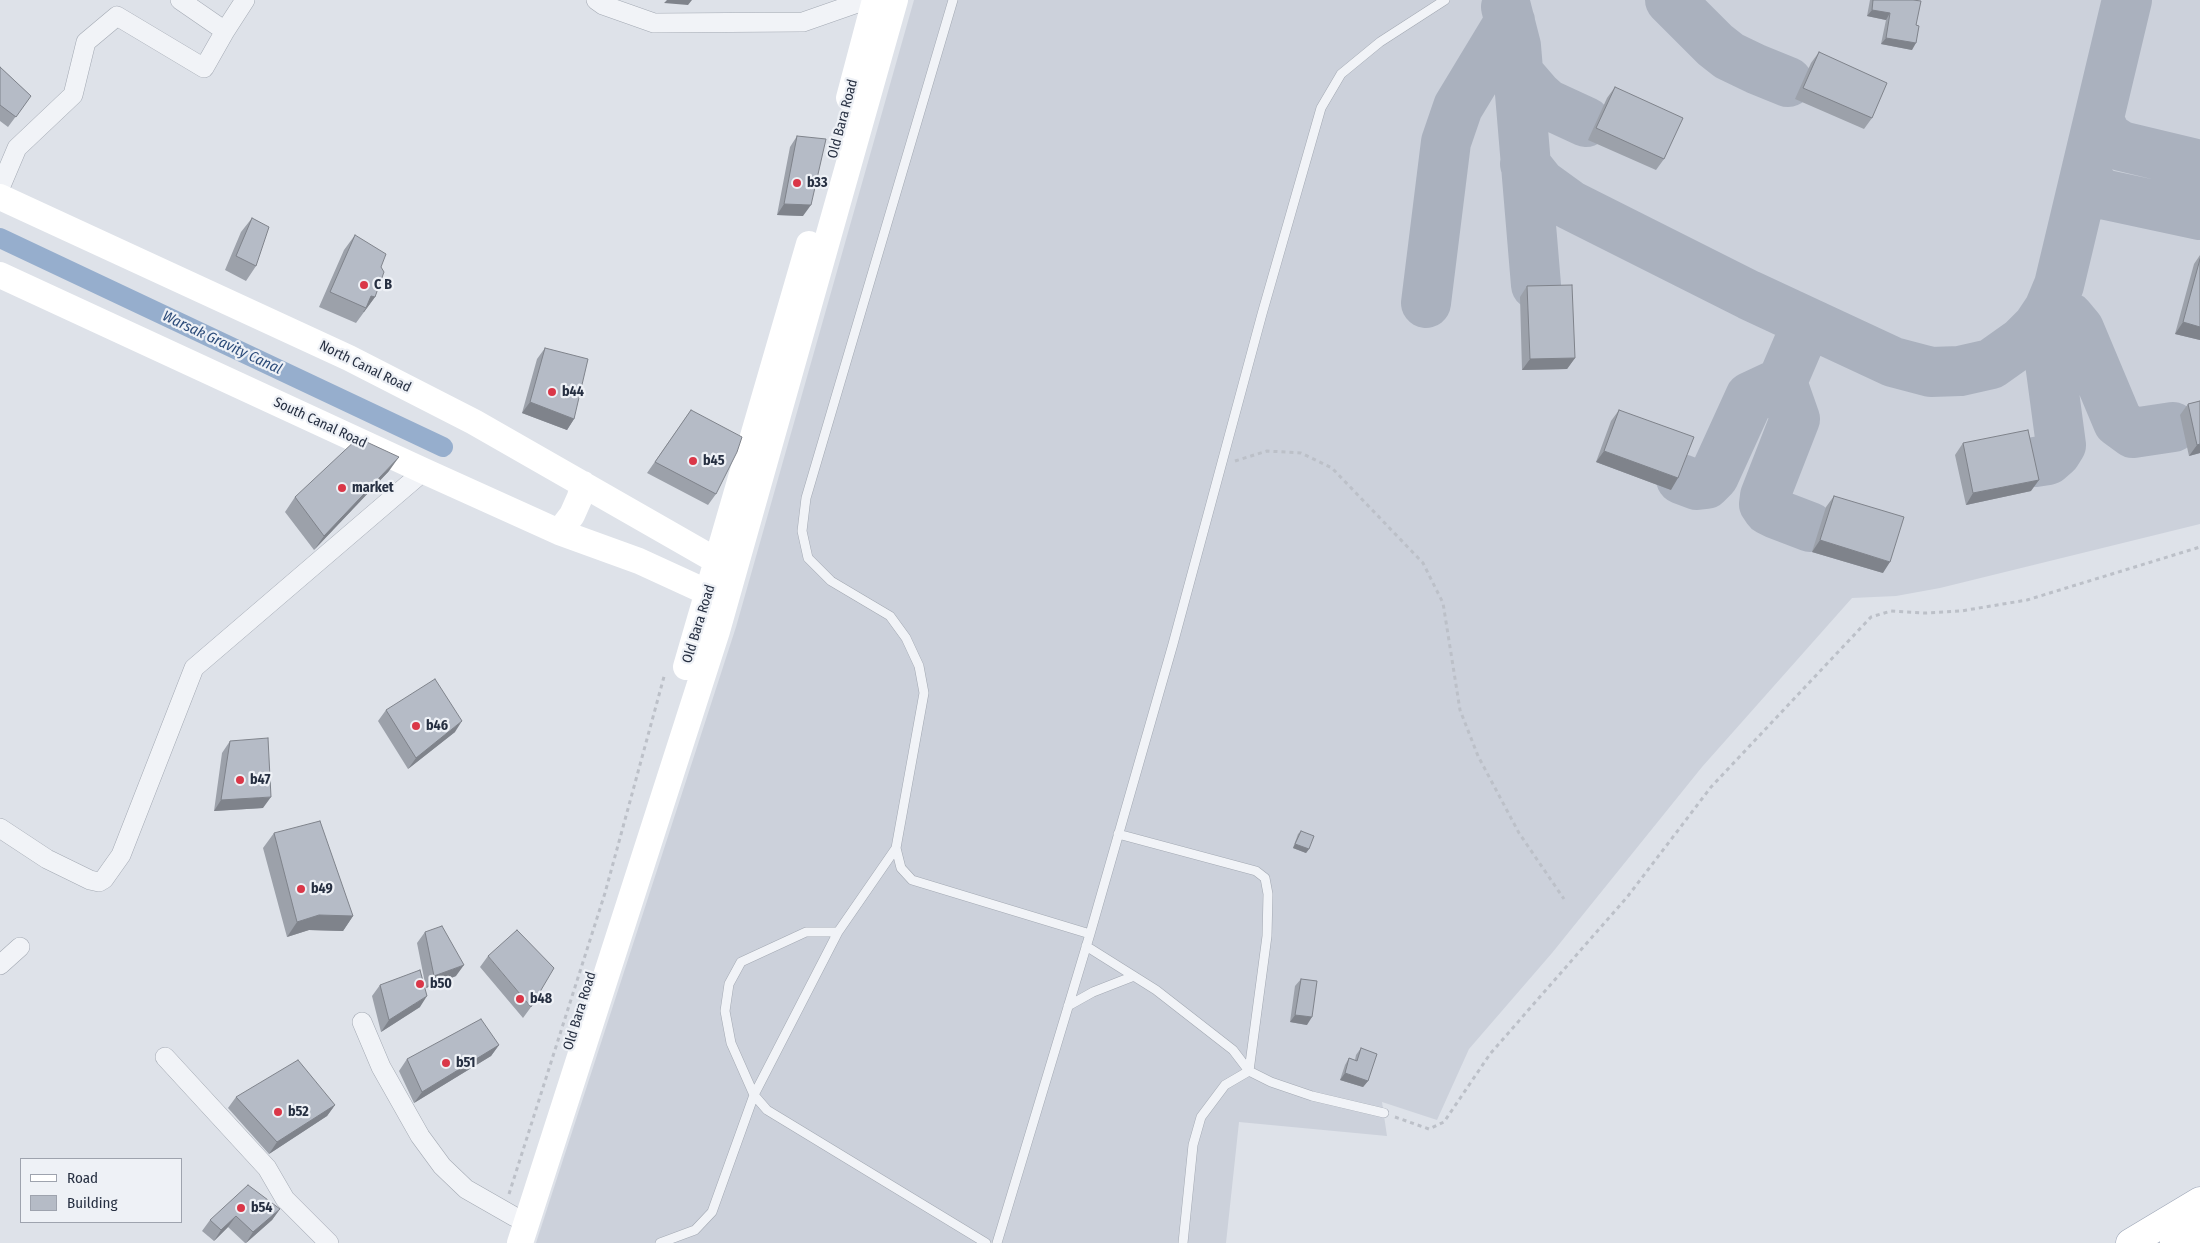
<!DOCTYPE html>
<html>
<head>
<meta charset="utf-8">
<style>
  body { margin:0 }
  #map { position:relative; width:2200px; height:1243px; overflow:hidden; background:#dee2e9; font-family:"Fira Sans Condensed",sans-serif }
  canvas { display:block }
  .legend { position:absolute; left:20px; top:1158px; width:162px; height:65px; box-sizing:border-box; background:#eef1f6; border:1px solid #9ea3ae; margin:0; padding:6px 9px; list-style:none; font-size:15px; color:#262f41 }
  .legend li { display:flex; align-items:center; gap:10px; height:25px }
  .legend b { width:25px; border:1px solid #9ea3ae }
</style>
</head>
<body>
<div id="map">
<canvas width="2200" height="1243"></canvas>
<ul class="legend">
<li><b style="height:6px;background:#fff"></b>Road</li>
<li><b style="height:14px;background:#b5bbc6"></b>Building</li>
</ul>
</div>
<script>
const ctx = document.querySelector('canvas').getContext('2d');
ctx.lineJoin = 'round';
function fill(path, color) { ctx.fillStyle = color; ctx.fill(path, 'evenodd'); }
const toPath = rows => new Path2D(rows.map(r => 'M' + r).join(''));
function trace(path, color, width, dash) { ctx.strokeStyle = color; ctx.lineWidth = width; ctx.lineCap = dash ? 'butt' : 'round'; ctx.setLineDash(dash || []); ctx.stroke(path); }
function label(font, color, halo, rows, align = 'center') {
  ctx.font = font + ' "Fira Sans Condensed",sans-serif'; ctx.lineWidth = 4.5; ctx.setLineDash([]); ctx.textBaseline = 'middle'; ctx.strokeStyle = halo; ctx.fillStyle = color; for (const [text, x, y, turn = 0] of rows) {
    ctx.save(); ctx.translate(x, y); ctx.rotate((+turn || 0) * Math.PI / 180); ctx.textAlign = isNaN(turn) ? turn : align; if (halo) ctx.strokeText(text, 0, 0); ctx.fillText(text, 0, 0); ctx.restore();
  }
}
fill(toPath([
  [914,0,2200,0,2200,524,1940,588,1896,596,1852,598,1702,767,1552,953,1469,1049,1437,1120,1382,1102,1387,1136,1239,1122,1226,1243,536,1243,736,627]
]), '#ccd1db');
trace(toPath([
  [0,238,443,447]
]), '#96aecd', 20);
trace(toPath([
  [1670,0,1715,45,1729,56,1756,69,1788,82],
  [1506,7,1516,46,1536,285],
  [1519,74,1538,96,1547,104,1586,122],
  [2099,121,2107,137,2121,146,2200,165],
  [1525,164,1541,184,1570,205,1749,295,1893,362,1931,372,1960,371,1991,364,2022,342,2037,327,2049,309,2059,285,2127,0],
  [2085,179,2102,194,2200,215],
  [1426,303,1446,142,1458,107,1510,21],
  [2049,309,2069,317,2079,329,2118,422,2133,433,2173,427],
  [2035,462,2048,460,2056,453,2061,445,2044,318],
  [1681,479,1697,485,1706,484,1714,476,1750,397,1782,382],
  [1810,527,1776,514,1768,510,1764,504,1765,496,1795,419,1782,382,1800,340,1818,327]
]), '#aab1be', 50);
const lane = toPath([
  [953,0,806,498,802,531,808,558,831,581,890,616,906,638,919,666,924,693,896,848,901,868,912,880,1090,934],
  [1118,834,1256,871,1265,878,1268,894,1267,936,1249,1071,1225,1085,1201,1117,1193,1145,1183,1243],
  [838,932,806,932,741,962,729,984,725,1011,731,1043,754,1095,767,1110,986,1243],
  [1086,946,1156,990,1233,1050,1249,1071,1271,1082,1312,1096,1384,1113],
  [1068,1006,1093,992,1134,976],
  [660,1243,695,1230,712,1212,754,1095,838,932,896,848],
  [997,1243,1090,934,1173,644,1262,314,1321,108,1341,74,1380,42,1445,0]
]);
const street = toPath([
  [180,0,225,31,245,0],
  [596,0,603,5,654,23,803,22,866,0],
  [0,188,17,148,73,95,86,42,117,16,204,68,225,31],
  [0,828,47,859,90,880,99,882,104,879,121,855,194,668,424,471],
  [0,965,20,947],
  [362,1022,381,1067,420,1136,442,1166,466,1189,515,1217],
  [165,1057,267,1168,285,1199,329,1243]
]);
const primary = toPath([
  [2130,1243,2200,1201],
  [2174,1243,2200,1227]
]);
trace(lane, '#a3a9b3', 10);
trace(street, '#a3a9b3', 20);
trace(primary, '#9ca5b6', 29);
trace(toPath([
  [1235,461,1267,451,1301,453,1332,468,1423,563,1443,603,1460,710,1478,756,1519,833,1564,899],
  [1395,1117,1429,1129,1444,1122,1490,1054,1628,896,1711,787,1871,617,1891,611,1925,613,1961,611,2027,600,2200,547],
  [509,1194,605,893,665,673]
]), '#bcc0c8', 3, [4, 4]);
trace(lane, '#f1f3f7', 9);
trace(street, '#f1f3f7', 19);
trace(toPath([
  [849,98,875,0],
  [0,197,349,358,474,422,717,561,729,573],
  [0,275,424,471,559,532,639,561,724,600],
  [559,532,572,515,580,497,583,484],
  [686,667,809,244],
  [520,1243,717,631,895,0]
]), '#fff', 26);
trace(primary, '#fff', 28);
fill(toPath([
  [1870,0,1913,0,1912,50,1881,44,1886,20,1867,16],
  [1819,52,1872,118,1864,129,1795,99,1811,63],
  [0,67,31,96,8,127,0,121],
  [1615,87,1664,159,1656,170,1588,140,1607,98],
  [797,136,803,216,777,215,790,147],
  [252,218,256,266,246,281,225,270,241,232],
  [355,235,381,267,375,297,356,323,319,307,344,250],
  [2200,255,2200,340,2175,334,2194,264],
  [1527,286,1575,358,1567,369,1522,370,1520,297],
  [545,348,574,419,567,430,522,413,537,359],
  [2200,401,2200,453,2189,456,2180,415,2188,404],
  [691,410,716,494,708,505,647,473],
  [1619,410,1671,490,1596,462,1611,421],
  [1963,443,2031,491,1966,505,1955,455],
  [389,471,314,550,285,512,295,497],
  [1834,496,1883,573,1812,552,1826,507],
  [386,710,455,732,408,769,378,721],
  [230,741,263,808,214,811,222,753],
  [1301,831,1309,849,1306,853,1293,848,1298,834],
  [274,833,353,916,343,931,309,930,287,937,263,848],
  [425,932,456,976,426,988,417,943],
  [488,956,531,1007,523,1018,480,967],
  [1301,979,1307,1025,1290,1022,1295,986],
  [380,985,420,1007,381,1032,372,996],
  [499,1045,491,1056,414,1103,399,1071,407,1059],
  [1361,1048,1368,1081,1363,1087,1340,1080,1345,1065,1349,1058,1355,1060,1356,1055],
  [236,1097,335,1105,327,1116,269,1154,228,1108],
  [280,1209,272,1220,246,1243,245,1243,228,1227,214,1241,202,1231,210,1220]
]), '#9ca1aa');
fill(toPath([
  [667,0,692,0,688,5,664,3],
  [1872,10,1890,13,1886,20,1867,16],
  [1886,38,1916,43,1912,50,1881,44],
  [784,204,811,205,803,216,777,215],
  [371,296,375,297,364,312,363,312,366,308],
  [2183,322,2200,327,2200,340,2175,334],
  [1575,358,1567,369,1522,370,1530,359],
  [530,402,574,419,567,430,522,413],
  [2200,444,2200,453,2189,456,2197,445],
  [1604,451,1678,478,1671,490,1596,462],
  [399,457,389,471,314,550,324,536],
  [2039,480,2031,491,1966,505,1973,493],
  [1820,540,1890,562,1883,573,1812,552],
  [462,721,455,732,408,769,416,758],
  [271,797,263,808,214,811,221,800],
  [1295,844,1309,849,1306,853,1293,848],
  [319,915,353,916,343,931,309,930,287,937,297,922],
  [464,965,456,976,426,988,434,976],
  [427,996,420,1007,381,1032,389,1020],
  [1295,1015,1312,1017,1307,1025,1290,1022],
  [499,1045,491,1056,414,1103,422,1092],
  [1345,1073,1368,1081,1363,1087,1340,1080],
  [335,1105,327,1116,269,1154,277,1142],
  [280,1209,272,1220,246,1243,253,1232],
  [236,1216,228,1227,214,1241,221,1230]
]), '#7f838b');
const building = toPath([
  [1873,0,1913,0,1921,1,1916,25,1919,26,1916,43,1886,38,1890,13,1872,10,1873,0],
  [1819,52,1887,83,1872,118,1803,88,1819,52],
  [0,67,31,96,16,117,0,105,0,67],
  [1615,87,1683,118,1664,159,1596,128,1615,87],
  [797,136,826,139,811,205,784,204,797,136],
  [252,218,269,227,256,266,236,256,252,218],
  [355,235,386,254,381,267,384,272,375,297,371,296,366,308,330,292,355,235],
  [2200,259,2200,327,2183,322,2200,259],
  [1572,285,1575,358,1530,359,1527,286,1572,285],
  [545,348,588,359,574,419,530,402,545,348],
  [2200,401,2200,444,2197,445,2188,404,2200,401],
  [691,410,742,437,737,452,716,494,655,462,691,410],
  [1619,410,1694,437,1678,478,1604,451,1619,410],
  [2028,430,2039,480,1973,493,1963,443,2028,430],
  [358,438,399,457,324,536,295,497,358,438],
  [1834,496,1904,517,1890,562,1820,540,1834,496],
  [435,679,462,721,416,758,386,710,435,679],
  [268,738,271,797,221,800,230,741,268,738],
  [320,821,353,916,319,915,297,922,274,833,320,821],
  [1301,831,1314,836,1309,849,1295,844,1301,831],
  [442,926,464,965,434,976,425,932,442,926],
  [517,930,554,968,531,1007,488,956,517,930],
  [420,970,427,996,389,1020,380,985,420,970],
  [1301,979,1317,981,1312,1017,1295,1015,1301,979],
  [481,1019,499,1045,422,1092,407,1059,481,1019],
  [1361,1048,1377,1054,1368,1081,1345,1073,1349,1058,1357,1061,1361,1048],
  [298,1060,335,1105,277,1142,236,1097,298,1060],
  [248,1185,280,1209,253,1232,236,1216,221,1230,210,1220,248,1185]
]);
fill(building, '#b5bbc6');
trace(building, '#7f838b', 1);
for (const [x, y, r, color] of [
  [797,183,5,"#da3748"],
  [364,285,5,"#da3748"],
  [552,392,5,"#da3748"],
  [693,461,5,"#da3748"],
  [342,488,5,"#da3748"],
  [416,726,5,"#da3748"],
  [240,780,5,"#da3748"],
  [301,889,5,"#da3748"],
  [420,984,5,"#da3748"],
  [520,999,5,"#da3748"],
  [446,1063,5,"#da3748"],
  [278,1112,5,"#da3748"],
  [241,1208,5,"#da3748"]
]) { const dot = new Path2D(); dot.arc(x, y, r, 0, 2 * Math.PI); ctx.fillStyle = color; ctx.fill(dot); trace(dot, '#eef1f6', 2); }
label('14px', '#262f41', '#eef1f6', [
  ["Old Bara Road",843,119,-75],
  ["North Canal Road",365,367,26],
  ["South Canal Road",320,423,25],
  ["Old Bara Road",699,624,-73],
  ["Old Bara Road",580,1011,-73]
]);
label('bold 14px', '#262f41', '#eef1f6', [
  ["b33",807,183],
  ["C B",374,285],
  ["b44",562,392],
  ["b45",703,461],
  ["market",352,488],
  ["b46",426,726],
  ["b47",250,780],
  ["b49",311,889],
  ["b50",430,984],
  ["b48",530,999],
  ["b51",456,1063],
  ["b52",288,1112],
  ["b54",251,1208]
], 'left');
label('italic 15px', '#2c4b79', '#eef1f6', [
  ["Warsak Gravity Canal",222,343,25]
]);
</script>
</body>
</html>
